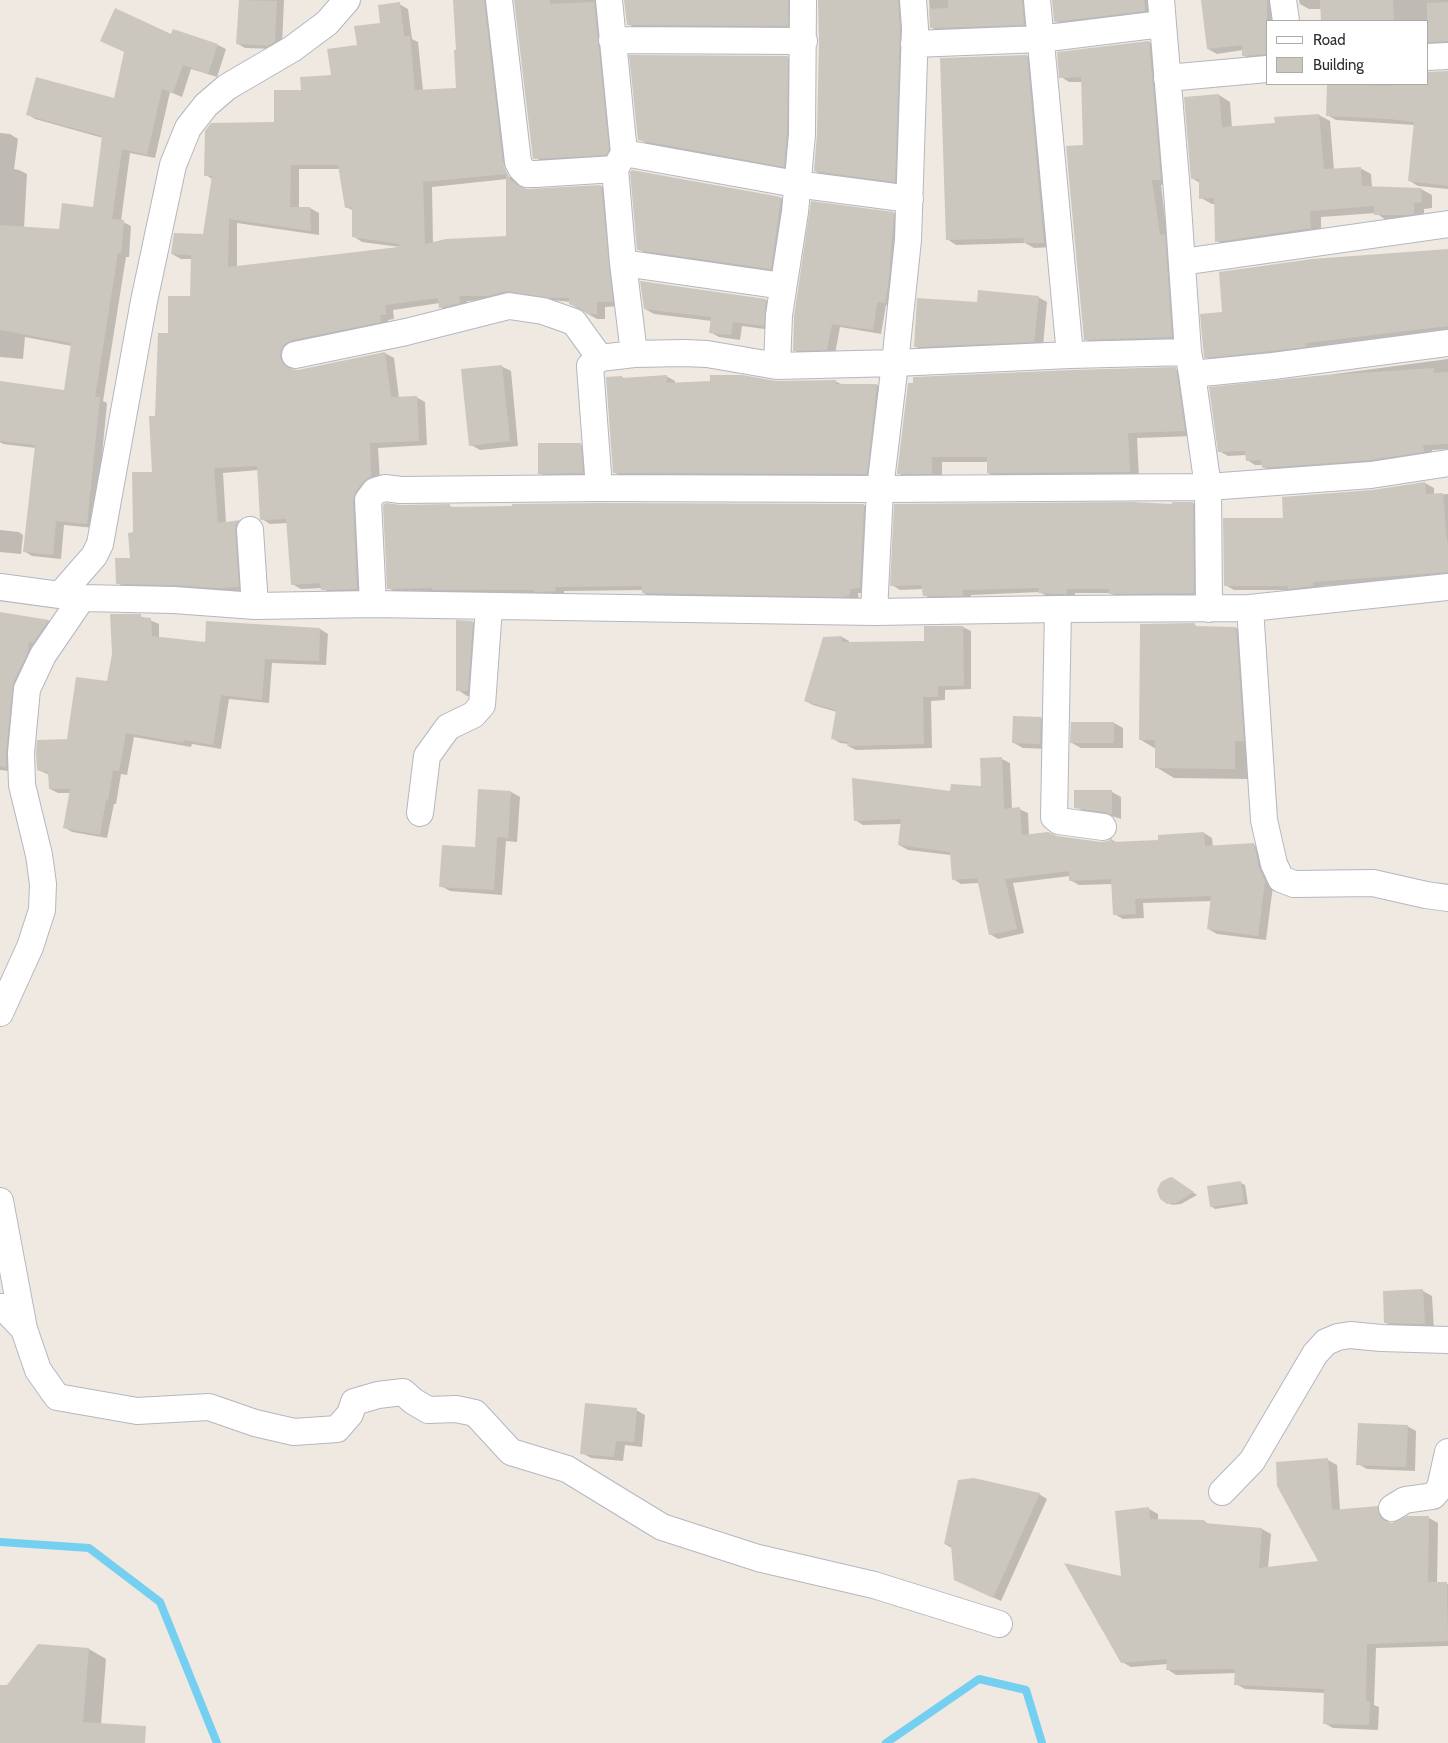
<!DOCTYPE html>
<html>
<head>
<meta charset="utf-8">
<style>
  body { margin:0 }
  #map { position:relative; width:1448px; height:1743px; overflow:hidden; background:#efe9e1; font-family:Cabin,sans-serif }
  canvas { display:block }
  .legend { position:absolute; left:1266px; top:20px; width:162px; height:65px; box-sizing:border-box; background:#fff; border:1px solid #ababab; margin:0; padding:6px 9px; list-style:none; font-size:15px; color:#2e2e2e }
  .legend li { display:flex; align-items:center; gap:10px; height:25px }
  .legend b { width:25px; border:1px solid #ababab }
</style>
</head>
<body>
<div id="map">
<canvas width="1448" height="1743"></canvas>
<ul class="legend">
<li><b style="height:6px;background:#fff"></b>Road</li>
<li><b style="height:14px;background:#cbc7bf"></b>Building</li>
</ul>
</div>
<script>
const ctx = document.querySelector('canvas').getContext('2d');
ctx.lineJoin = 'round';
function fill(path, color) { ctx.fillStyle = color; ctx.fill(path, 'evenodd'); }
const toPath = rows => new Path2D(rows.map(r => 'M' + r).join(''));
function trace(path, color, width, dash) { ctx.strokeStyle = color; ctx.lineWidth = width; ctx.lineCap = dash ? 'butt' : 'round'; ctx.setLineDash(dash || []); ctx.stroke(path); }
fill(toPath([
  [240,0,284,0,282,45,275,49,245,48,238,44],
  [454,0,494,0,513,174,519,185,527,190,601,186,610,191,621,306,605,307,605,319,597,319,570,304,570,302,515,296,498,300,467,301,468,308,449,312,440,307,440,303,393,310,394,319,388,320,389,326,289,363,292,371,298,371,385,353,394,358,399,398,416,397,425,402,427,445,378,448,380,481,366,594,331,594,322,588,301,589,292,584,288,523,270,524,262,519,259,470,223,473,226,523,239,521,247,526,247,592,229,593,126,588,118,583,132,559,134,533,153,473,156,417,169,334,191,298,192,259,181,259,172,254,204,235,212,179,206,175,275,124,302,91,332,76,399,4,408,9,412,39,418,42,423,91,457,90,457,51],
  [502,162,511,177,508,177,500,164],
  [299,169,340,169,346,207,354,211,353,236,362,242,400,247,237,268,237,223,319,235,319,213,310,208,299,208],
  [507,179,508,238,433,243,432,187],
  [515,0,604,0,615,159,545,163,534,157],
  [625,0,798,0,796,30,637,29,628,24],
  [819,0,908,0,903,186,824,176,815,171,818,134,820,41],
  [929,0,1032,0,1033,29,940,33,931,27],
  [1053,0,1153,0,1154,15,1064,26,1055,21],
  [1202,0,1277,0,1279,21,1267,21,1267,59,1252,61,1243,55,1243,50,1217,54,1208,49],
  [1299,0,1448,0,1448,46,1427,50,1427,21,1323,21,1322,9,1309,9,1300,4],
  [174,30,218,45,226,49,217,77,191,69,182,97,170,92,155,158,130,153,121,221,131,226,129,257,126,257,103,401,107,403,95,528,64,525,61,559,32,556,24,551,36,448,3,444,0,442,0,401,66,392,72,346,25,337,23,359,0,357,0,133,10,134,18,139,14,169,19,170,27,174,24,228,60,230,94,208,103,138,35,119,27,114,115,100,172,35],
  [1149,42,1157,47,1169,184,1161,185,1180,342,1093,344,1085,339,1085,146,1082,82,1069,82,1061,77],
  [1027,56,1036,61,1053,247,1034,248,1025,243,956,245,947,239],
  [787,57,796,62,792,171,648,144,639,139],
  [1448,72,1448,189,1418,186,1410,181,1415,125,1336,120,1327,115,1328,84,1427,84,1427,73],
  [1219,95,1230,102,1232,128,1276,124,1276,118,1319,115,1330,121,1334,170,1360,168,1371,174,1372,188,1421,189,1432,195,1432,208,1424,209,1424,220,1386,220,1376,213,1321,217,1321,234,1228,248,1217,241,1216,204,1212,204,1201,198,1200,183,1192,178],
  [781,198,790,203,780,273,647,254,638,249],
  [894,213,902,218,893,307,886,305,881,334,840,327,835,354,802,355,794,350],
  [1448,250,1448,333,1214,362,1205,357,1223,314],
  [1038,297,1047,302,1043,346,924,352,915,346,978,303],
  [766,300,775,305,772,330,742,326,740,340,719,337,710,332,712,321,654,314,645,309],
  [1448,359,1448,449,1432,450,1432,456,1271,472,1263,467,1263,465,1255,465,1247,460,1246,455,1228,456,1219,451,1275,382],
  [501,366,511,371,518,446,480,450,471,445],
  [1175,369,1185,374,1194,436,1137,438,1139,478,998,478,988,473,988,462,942,462,942,479,908,479,898,473,909,384],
  [666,376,675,381,675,384,835,381,843,385,877,385,886,390,876,478,623,478,614,472,622,377,625,379],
  [580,444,589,449,591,478,548,478,539,473],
  [1425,483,1434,488,1434,495,1448,494,1448,578,1321,586,1321,591,1298,593,1292,590,1234,590,1225,585,1284,519,1372,491],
  [1193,503,1201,508,1202,598,1119,598,1110,593,1075,593,1075,598,1048,597,1040,592,971,595,971,600,933,600,924,595,923,589,900,590,892,585,1173,505],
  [864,505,873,510,869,593,858,593,859,600,652,598,644,593,644,590,564,591,564,596,397,594,389,588,450,506,454,508],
  [0,530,19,532,23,535,21,554,0,552],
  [0,613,49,621,60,627,45,649,18,772,0,770],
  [140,616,159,624,159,638,206,643,207,622,320,629,328,634,326,665,272,663,269,703,229,699,221,749,192,744,191,747,134,737,127,775,121,774,116,804,114,804,107,838,72,832,64,827,71,793,58,793,50,789,50,775,38,770,68,740,109,683],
  [473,622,482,627,477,696,467,696,458,690],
  [1195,625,1200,628,1236,628,1254,638,1253,779,1174,778,1156,767,1156,749,1141,740],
  [963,627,971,631,971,689,945,690,945,700,931,701,932,748,856,750,848,746,849,744,840,743,832,738,837,712,813,705,805,701,842,637,849,641,849,643,925,642],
  [1041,718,1050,723,1049,749,1023,748,1014,743],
  [1114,723,1123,728,1123,748,1081,748,1072,743],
  [1002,759,1010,763,1012,809,1019,809,1028,813,1029,835,1101,843,1109,842,1112,840,1118,843,1159,841,1204,833,1212,838,1213,847,1254,845,1262,849,1273,886,1266,940,1217,934,1208,929,1212,901,1143,903,1144,918,1123,919,1114,914,1113,884,1079,885,1070,880,1070,876,1013,883,1024,933,998,939,990,934,979,883,961,884,953,879,951,855,908,850,899,845,902,824,863,825,855,820,952,792,982,788],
  [1076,791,1112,792,1121,797,1121,819,1115,817,1085,812,1076,807],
  [511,792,520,797,517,842,506,841,502,895,450,891,441,886,476,849],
  [1177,1181,1197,1195,1181,1204,1172,1205,1161,1198],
  [1241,1183,1245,1185,1248,1204,1215,1209,1211,1206],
  [1423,1291,1432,1296,1434,1329,1394,1328,1385,1322,1384,1292],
  [636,1410,645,1415,642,1447,625,1445,623,1461,591,1458,582,1453],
  [1407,1426,1416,1431,1415,1471,1367,1469,1358,1464],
  [1328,1460,1337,1465,1340,1510,1377,1507,1386,1512,1389,1524,1429,1518,1438,1523,1437,1583,1448,1584,1448,1646,1376,1648,1374,1705,1379,1707,1378,1730,1333,1728,1324,1723,1325,1693,1245,1689,1236,1684,1236,1673,1176,1675,1167,1669,1168,1664,1131,1667,1122,1662,1123,1577,1149,1509,1158,1514,1158,1520,1204,1521,1210,1525,1262,1529,1271,1534,1268,1568,1320,1562],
  [1039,1494,1047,1499,1001,1601,964,1584,952,1548,945,1544],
  [89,1649,106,1659,101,1724,143,1743,0,1743,0,1687,8,1687]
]), '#0003');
trace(toPath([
  [0,1542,89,1548,160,1602,217,1743],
  [886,1743,979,1679,1026,1690,1042,1743]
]), '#75cff0', 8);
fill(toPath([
  [239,0,277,1,275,42,267,46,236,44],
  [453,0,484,0,503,164,510,179,517,185,527,189,601,185,613,302,597,302,597,314,587,314,580,308,569,304,569,298,550,298,506,291,488,296,459,296,460,303,439,308,438,298,385,305,386,315,380,315,381,322,292,340,285,344,281,350,280,358,284,365,291,369,298,370,385,352,391,397,417,396,419,441,370,443,371,476,363,482,356,491,353,501,357,589,321,590,320,583,291,585,286,519,260,520,257,466,214,468,218,523,240,520,236,524,235,531,239,587,219,588,174,585,116,584,115,558,130,558,128,533,133,532,132,472,152,472,149,416,155,416,158,333,168,333,168,296,190,296,191,255,171,254,174,233,203,234,212,176,204,176,205,131,211,123,274,122,274,90,301,90,300,77,331,75,327,49,357,45,354,26,380,23,378,5,400,2,404,36,410,36,415,90,456,88,454,50,456,50],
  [291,165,338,165,345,208,352,207,352,237,399,244,399,247,228,267,229,219,311,231,310,207,290,207],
  [506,174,506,236,446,239,425,244,423,182],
  [514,0,550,0,550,4,594,2,609,150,606,155,533,159],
  [624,0,788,0,788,26,627,25],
  [818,0,898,0,900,28,895,182,814,171,817,134,819,42],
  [948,0,1022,0,1024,25,930,28,929,9,948,8],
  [1052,0,1144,0,1145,11,1054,22],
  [1201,0,1267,0,1267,54,1242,56,1242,45,1207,49],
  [1320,0,1393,0,1394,21,1321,21],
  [1448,2,1448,41,1427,42,1427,3],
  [115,8,171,34,173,29,218,44,208,74,183,65,173,93,162,89,147,155,122,149,112,219,124,220,121,253,118,253,95,397,100,397,87,524,56,521,53,555,23,552,35,445,0,441,0,381,64,390,71,343,0,330,0,225,59,229,62,203,93,207,102,136,26,115,36,77,114,98,124,52,100,41],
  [1149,41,1161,180,1152,180,1160,235,1165,234,1172,337,1084,340,1066,146,1083,145,1081,77,1059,78,1057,52],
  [629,55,788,56,787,133,784,167,638,140],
  [1027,55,1044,243,1024,243,1023,238,946,240,940,58],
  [1448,71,1448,186,1408,181,1414,122,1390,119,1326,116,1327,84,1392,86,1393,84,1427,84,1427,72],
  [1219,94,1222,127,1275,123,1274,117,1319,114,1324,169,1361,167,1362,186,1421,188,1422,202,1414,203,1414,214,1403,215,1374,215,1374,206,1310,211,1311,228,1215,242,1214,198,1199,199,1199,179,1191,179,1184,97],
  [632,170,781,197,771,269,637,250,630,172],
  [811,201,894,212,889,277,885,303,877,302,873,330,832,324,827,350,793,351,794,316],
  [1448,249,1448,326,1306,343,1306,347,1271,351,1204,358,1200,314,1222,312,1219,272,1312,259],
  [640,281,766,299,764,326,733,322,731,335,709,333,711,317,644,309],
  [978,290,1039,296,1034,342,914,347,917,298,977,302],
  [502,365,510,441,469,446,461,369],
  [1176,367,1185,431,1128,433,1130,472,987,473,987,457,932,457,932,474,897,474,908,383,913,383,913,377,1071,370],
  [1434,368,1434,373,1448,372,1448,444,1423,445,1424,452,1369,460,1262,468,1261,460,1246,461,1245,451,1218,452,1209,387,1315,376],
  [667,375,667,383,710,381,710,375,742,375,777,381,836,380,836,384,877,384,867,474,613,473,606,377,622,376,622,378],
  [538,443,581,443,583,473,538,474],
  [1425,482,1426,494,1443,493,1447,542,1448,542,1448,572,1313,582,1313,586,1288,589,1288,586,1224,586,1223,518,1283,518,1282,497,1372,490],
  [1131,502,1172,504,1172,502,1193,502,1194,593,1109,594,1109,589,1067,589,1067,594,1056,594,1038,593,1039,588,963,590,963,596,923,596,921,585,890,586,894,504],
  [386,503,401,505,450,504,450,507,512,506,512,504,599,503,864,504,860,588,850,589,850,595,844,597,642,593,642,586,555,587,556,591,541,592,534,592,534,590,432,590,432,588,387,589,383,505],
  [0,612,49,620,33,643,29,642,28,652,13,683,6,752,6,767,0,766],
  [110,614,141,614,141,617,151,618,152,636,205,642,206,621,320,628,319,661,265,659,262,700,221,695,213,745,184,740,183,743,126,733,119,771,113,770,108,801,106,800,100,835,63,828,70,789,49,789,48,772,37,770,36,753,37,740,67,739,76,677,107,681,112,654],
  [456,620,473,621,468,691,456,691],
  [1195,623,1195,626,1236,627,1244,741,1235,741,1235,769,1155,768,1155,740,1139,740,1140,624],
  [924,626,963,626,964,686,938,686,938,697,923,697,924,744,847,746,848,742,831,739,836,710,804,701,823,637,842,636,842,642,924,641],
  [1013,716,1041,717,1040,744,1012,743],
  [1071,722,1114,722,1114,743,1070,743],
  [1002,757,1004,809,1020,807,1022,835,1048,832,1057,836,1101,842,1108,841,1112,838,1112,842,1158,840,1158,835,1204,832,1205,846,1254,843,1259,868,1265,881,1258,936,1207,929,1211,896,1135,899,1136,914,1113,915,1111,879,1069,881,1069,871,1005,879,1017,929,989,935,977,878,952,880,950,852,898,845,901,819,854,821,852,778,950,791,951,784,981,786,980,758],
  [478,789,511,791,508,838,497,837,494,890,439,887,442,845,475,847],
  [1074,790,1112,790,1112,815,1105,812,1074,808],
  [1172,1177,1194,1192,1176,1203,1167,1204,1160,1199,1157,1190,1161,1182,1168,1178],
  [1241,1181,1244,1202,1210,1207,1207,1186],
  [1423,1289,1425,1324,1384,1323,1383,1291],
  [585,1403,637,1408,634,1442,616,1441,614,1457,580,1454],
  [1358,1423,1408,1425,1406,1467,1356,1465],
  [1328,1458,1332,1510,1378,1506,1380,1516,1385,1521,1392,1523,1407,1516,1429,1516,1428,1582,1447,1582,1448,1641,1367,1644,1366,1701,1370,1701,1369,1725,1323,1724,1324,1689,1234,1685,1235,1669,1166,1670,1167,1659,1121,1663,1064,1563,1121,1576,1115,1511,1149,1507,1150,1519,1204,1520,1204,1523,1262,1528,1259,1568,1318,1561,1277,1486,1276,1462],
  [974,1478,1040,1493,993,1598,954,1580,951,1545,944,1544,958,1480],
  [38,1644,89,1648,83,1722,146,1726,145,1743,0,1743,0,1685,7,1685]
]), '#cbc7bf');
const minor = toPath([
  [499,0,518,162,521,168,527,174,536,174,615,169],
  [609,0,624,153,615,169,623,263,634,354],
  [1037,0,1070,355],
  [1161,0,1177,192,1188,352,1192,374,1208,487,1209,609],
  [1283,0,1286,21],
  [612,40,804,41],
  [914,44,1040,39,1162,24],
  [1427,57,1448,56],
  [1167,78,1267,69],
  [624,153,796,184,910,199],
  [1182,262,1448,224],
  [623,263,783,286],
  [295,355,406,332,509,306,543,311,574,322,600,358],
  [777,366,779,315,795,212,802,134,803,0],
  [1192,374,1273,366,1448,343],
  [599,488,590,366,600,358,634,354,684,353,707,354,777,366,895,363,1070,355,1188,352],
  [250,530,255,606],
  [0,587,82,598,174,600,255,606,373,604,874,612,1058,609,1250,608,1448,587],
  [60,595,94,556,100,544,144,301,173,165,188,128,206,105,227,87,292,49,327,23,347,0],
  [373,604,368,500,375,491,385,488,401,490,599,488,880,489,1208,487,1371,475,1448,463],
  [1250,608,1264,820,1274,864,1281,879,1294,884,1373,883,1426,895,1448,898],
  [1058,609,1054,817,1059,821,1103,827],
  [874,612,880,489,895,363,908,240,915,28,913,0],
  [420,813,427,756,448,727,473,715,482,705,489,607],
  [0,1013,30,947,42,910,43,884,39,855,22,785,21,753,27,689,43,655,82,598],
  [0,1201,24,1329],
  [0,1307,3,1307,24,1329,38,1370,57,1397,137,1411,209,1407,255,1423,294,1432,337,1429,350,1414,354,1402,378,1395,403,1392,413,1401,428,1410,456,1409,475,1413,511,1452,567,1469,662,1527,758,1558,874,1585,999,1624],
  [1222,1492,1252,1461,1315,1354,1326,1342,1338,1337,1350,1335,1381,1338,1448,1340],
  [1392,1508,1405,1500,1433,1496,1440,1488,1448,1452]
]);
trace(minor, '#b4b7c1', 28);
trace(minor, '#fff', 26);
</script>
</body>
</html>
